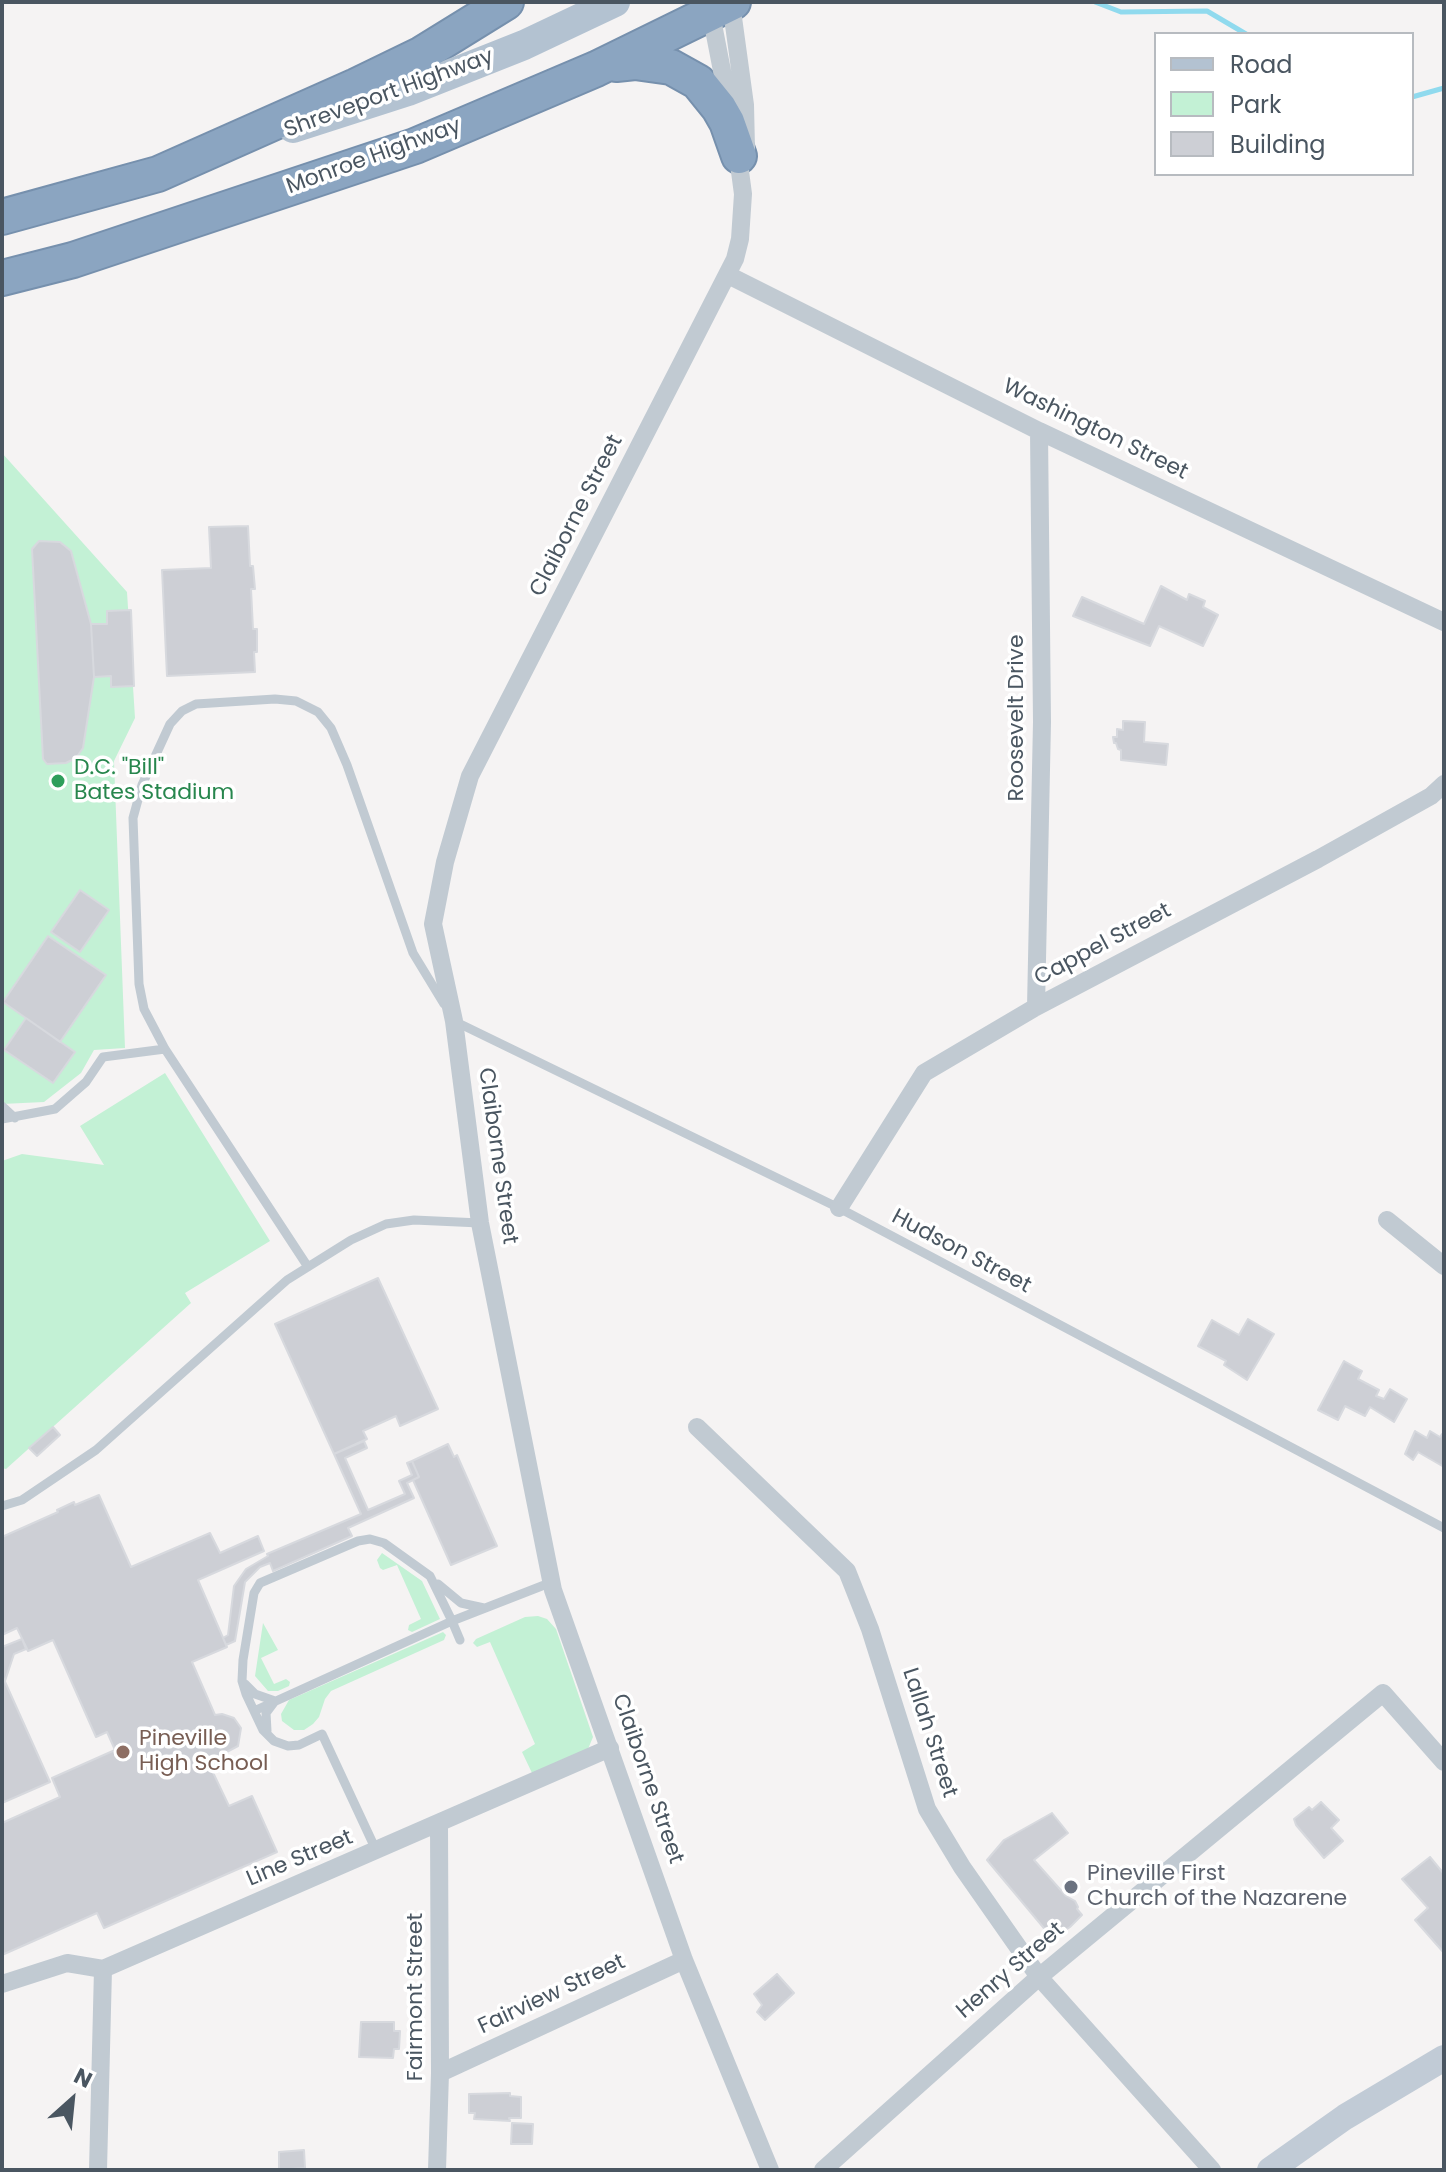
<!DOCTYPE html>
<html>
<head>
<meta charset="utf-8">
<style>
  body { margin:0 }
  #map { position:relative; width:1446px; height:2172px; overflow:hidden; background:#f5f3f3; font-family:Poppins,sans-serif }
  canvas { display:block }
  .frame { position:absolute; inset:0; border:4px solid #4a5661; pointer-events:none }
  .legend { position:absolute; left:1154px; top:32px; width:260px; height:144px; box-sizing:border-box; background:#fff; border:2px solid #b7bbc0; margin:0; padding:10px 14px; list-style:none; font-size:24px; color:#4a5661 }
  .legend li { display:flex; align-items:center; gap:16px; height:40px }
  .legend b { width:40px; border:2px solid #b7bbc0 }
  .north { position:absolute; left:32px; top:2060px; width:80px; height:80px; -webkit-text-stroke:6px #fff; paint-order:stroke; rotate:27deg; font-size:22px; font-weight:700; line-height:32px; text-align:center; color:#4a5661 }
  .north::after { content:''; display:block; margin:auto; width:28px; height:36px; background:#4a5661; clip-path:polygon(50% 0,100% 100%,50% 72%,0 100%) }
</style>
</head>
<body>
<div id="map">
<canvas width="1446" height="2172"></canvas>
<div class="frame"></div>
<ul class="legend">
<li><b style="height:10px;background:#b3c2d1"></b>Road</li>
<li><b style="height:22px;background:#c3f1d5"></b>Park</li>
<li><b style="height:22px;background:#cdcfd5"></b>Building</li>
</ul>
<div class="north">N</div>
</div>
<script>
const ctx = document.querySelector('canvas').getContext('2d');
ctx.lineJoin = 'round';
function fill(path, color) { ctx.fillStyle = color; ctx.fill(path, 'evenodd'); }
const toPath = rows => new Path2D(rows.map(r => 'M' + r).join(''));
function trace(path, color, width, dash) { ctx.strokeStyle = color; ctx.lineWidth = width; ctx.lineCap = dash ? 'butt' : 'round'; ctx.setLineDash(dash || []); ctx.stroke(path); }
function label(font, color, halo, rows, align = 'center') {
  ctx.font = font + ' Poppins,sans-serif'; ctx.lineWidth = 7; ctx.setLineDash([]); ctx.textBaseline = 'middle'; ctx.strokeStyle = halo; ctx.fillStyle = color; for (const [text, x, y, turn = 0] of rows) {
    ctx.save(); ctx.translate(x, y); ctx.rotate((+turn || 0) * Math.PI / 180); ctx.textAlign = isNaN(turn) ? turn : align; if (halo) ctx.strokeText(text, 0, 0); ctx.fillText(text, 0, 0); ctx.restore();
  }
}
fill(toPath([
  [2,453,127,592,135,718,114,761,125,1048,94,1050,81,1073,44,1102,2,1104],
  [165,1073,270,1241,185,1293,191,1303,6,1469,2,1468,2,1161,22,1154,104,1165,80,1126],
  [382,1553,422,1581,440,1619,412,1632,408,1630,409,1625,421,1619,397,1565,383,1570,380,1568,377,1560],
  [538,1616,547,1619,556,1629,593,1737,588,1749,532,1773,522,1752,535,1744,490,1642,477,1647,473,1643,476,1639,525,1617],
  [263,1623,278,1650,261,1658,274,1684,286,1679,290,1682,289,1686,278,1691,268,1691,255,1676],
  [443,1632,446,1635,444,1640,331,1691,325,1699,319,1717,313,1724,304,1730,294,1730,282,1721,281,1714,289,1700]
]), '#c3f1d5');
trace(toPath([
  [1095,2,1121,12,1207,11,1246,34],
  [1412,97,1444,88]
]), '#90daee', 5);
const building = toPath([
  [248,526,250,566,253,566,255,589,251,589,253,629,257,629,257,652,254,652,255,672,167,676,162,570,211,568,209,527,248,526],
  [39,541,60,542,71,551,91,624,94,677,83,748,76,758,66,763,47,764,43,759,32,549,39,541],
  [1161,586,1187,600,1189,594,1205,601,1203,607,1218,615,1203,646,1159,626,1150,646,1073,616,1082,597,1144,624,1161,586],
  [131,610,134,686,111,687,111,676,94,677,91,624,107,624,107,611,131,610],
  [1123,721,1145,722,1144,742,1168,744,1166,765,1121,760,1121,750,1118,749,1116,743,1114,743,1113,737,1117,737,1117,729,1123,730,1123,721],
  [80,890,109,910,80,952,51,932,80,890],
  [48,936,106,975,60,1042,3,1002,48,936],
  [26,1018,75,1052,53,1083,4,1050,26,1018],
  [378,1278,438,1409,400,1426,396,1416,363,1431,367,1439,334,1454,275,1324,378,1278],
  [1248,1319,1274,1334,1247,1380,1224,1365,1226,1361,1198,1346,1212,1320,1239,1335,1248,1319],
  [1344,1361,1362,1371,1358,1379,1379,1390,1376,1396,1384,1399,1390,1389,1407,1399,1394,1422,1370,1407,1365,1416,1345,1406,1338,1420,1318,1410,1344,1361],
  [53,1427,60,1435,37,1456,29,1448,53,1427],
  [1415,1431,1427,1438,1430,1431,1440,1437,1442,1434,1444,1435,1444,1467,1418,1452,1413,1460,1405,1454,1415,1431],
  [364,1441,367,1448,345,1458,368,1510,405,1494,399,1481,412,1475,407,1463,412,1461,419,1477,407,1483,414,1498,348,1528,352,1536,273,1571,270,1563,260,1567,245,1582,235,1641,226,1645,223,1638,228,1635,234,1586,246,1569,268,1556,267,1554,361,1514,334,1454,364,1441],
  [448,1444,454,1457,457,1455,497,1546,451,1565,413,1480,419,1477,412,1461,448,1444],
  [99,1495,131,1567,210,1533,220,1553,258,1536,264,1551,198,1580,227,1647,192,1662,215,1715,222,1714,234,1718,241,1728,238,1746,208,1762,229,1806,252,1796,277,1852,104,1928,97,1913,2,1955,2,1823,60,1797,52,1778,115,1750,107,1732,96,1737,53,1640,28,1651,17,1628,2,1635,2,1537,58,1512,57,1510,74,1502,75,1505,99,1495],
  [22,1639,26,1649,14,1654,5,1681,2,1675,2,1647,22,1639],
  [2,1675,50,1782,2,1803,2,1675],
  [1321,1802,1339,1820,1331,1828,1343,1841,1324,1858,1296,1825,1294,1819,1309,1807,1312,1810,1321,1802],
  [1052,1813,1068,1833,1034,1860,1066,1896,1075,1901,1078,1907,1077,1909,1082,1915,1070,1927,1053,1939,987,1860,1004,1840,1052,1813],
  [1430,1857,1444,1874,1444,1953,1415,1920,1428,1908,1402,1879,1430,1857],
  [777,1974,794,1993,765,2020,757,2012,762,2005,754,1994,777,1974],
  [361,2022,394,2022,394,2031,400,2031,399,2049,394,2049,393,2058,359,2057,361,2022],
  [510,2093,510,2096,521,2097,521,2118,509,2118,510,2121,474,2119,475,2113,469,2113,469,2094,510,2093],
  [512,2123,533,2124,532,2144,511,2144,512,2123],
  [304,2150,305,2168,279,2170,279,2152,304,2150]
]);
fill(building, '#cdcfd5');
trace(building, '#d7d9de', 2);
const highway = toPath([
  [616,64,635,62,671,67,698,82,719,108,727,122,739,156],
  [2,217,158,174,356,86,422,54,506,2],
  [2,278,73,260,415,146,596,69,733,2]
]);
trace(highway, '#7690ad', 38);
trace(toPath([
  [454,1021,839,1208,1444,1528],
  [2,1106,15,1118],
  [2,1119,55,1109,86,1082,103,1057,165,1049],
  [308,1267,165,1049,144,1009,139,984,133,818,142,785,170,724,182,711,196,704,275,699,296,701,318,712,331,728,347,765,413,953,444,1004],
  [2,1506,22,1500,96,1450,287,1280,351,1240,386,1224,414,1220,480,1223],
  [438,1584,461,1603,484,1608],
  [245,1684,255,1694,275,1701,266,1713,267,1731],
  [254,1711,452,1621,460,1640],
  [376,1850,322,1734,299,1745,288,1746,274,1741,263,1730,246,1694,242,1681,243,1660,254,1593,260,1583,358,1541,370,1539,384,1543,430,1576,452,1621,552,1582]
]), '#c1cad2', 9);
trace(toPath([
  [731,3,745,105,746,148],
  [711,14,730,112],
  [737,149,743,194,740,239,735,259,470,776,445,862,433,924,454,1021,480,1223,553,1590,684,1960,770,2170],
  [728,275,1039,431,1444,622],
  [1036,1007,1042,722,1039,431],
  [839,1208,924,1073,1036,1007,1318,859,1431,796,1444,784],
  [1387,1220,1444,1266],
  [697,1427,847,1571,870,1629,927,1809,962,1867,1039,1977,1212,2170],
  [2,1984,67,1963,103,1969,610,1748],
  [440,2073,684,1960],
  [98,2170,103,1969],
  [437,2170,440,2073,439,1825],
  [823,2170,1039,1977,1383,1693,1444,1762]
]), '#c1cad2', 18);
trace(toPath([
  [1270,2170,1345,2117,1444,2058]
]), '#c1cbd6', 26);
trace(toPath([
  [293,128,408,91,524,45,615,2]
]), '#b3c2d1', 30);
trace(highway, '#8ba5c1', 34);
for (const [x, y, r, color] of [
  [58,781,8,"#2e9e5b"],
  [123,1752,8,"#8d6e63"],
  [1071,1887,8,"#6b7280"]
]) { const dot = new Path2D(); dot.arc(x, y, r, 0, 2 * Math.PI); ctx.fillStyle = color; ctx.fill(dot); trace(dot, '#fff', 3); }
label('22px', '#4a5661', '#fff', [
  ["Shreveport Highway",389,94,-20],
  ["Monroe Highway",374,157,-20],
  ["Washington Street",1095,430,26],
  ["Claiborne Street",577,516,-63],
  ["Roosevelt Drive",1017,718,-90],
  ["Cappel Street",1103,945,-28],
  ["Claiborne Street",497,1156,82],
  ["Hudson Street",961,1252,28],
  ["Lallah Street",929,1733,72],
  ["Claiborne Street",647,1779,71],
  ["Line Street",300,1859,-23],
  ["Henry Street",1011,1971,-41],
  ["Fairview Street",552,1995,-25],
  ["Fairmont Street",416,1997,-90]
]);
label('22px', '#27864d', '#fff', [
  ["D.C. \"Bill\"",74,768],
  ["Bates Stadium",74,793]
], 'left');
label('22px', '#785e54', '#fff', [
  ["Pineville",139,1739],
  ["High School",139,1764]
], 'left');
label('22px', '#5b616d', '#fff', [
  ["Pineville First",1087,1874],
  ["Church of the Nazarene",1087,1899]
], 'left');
</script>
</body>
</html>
